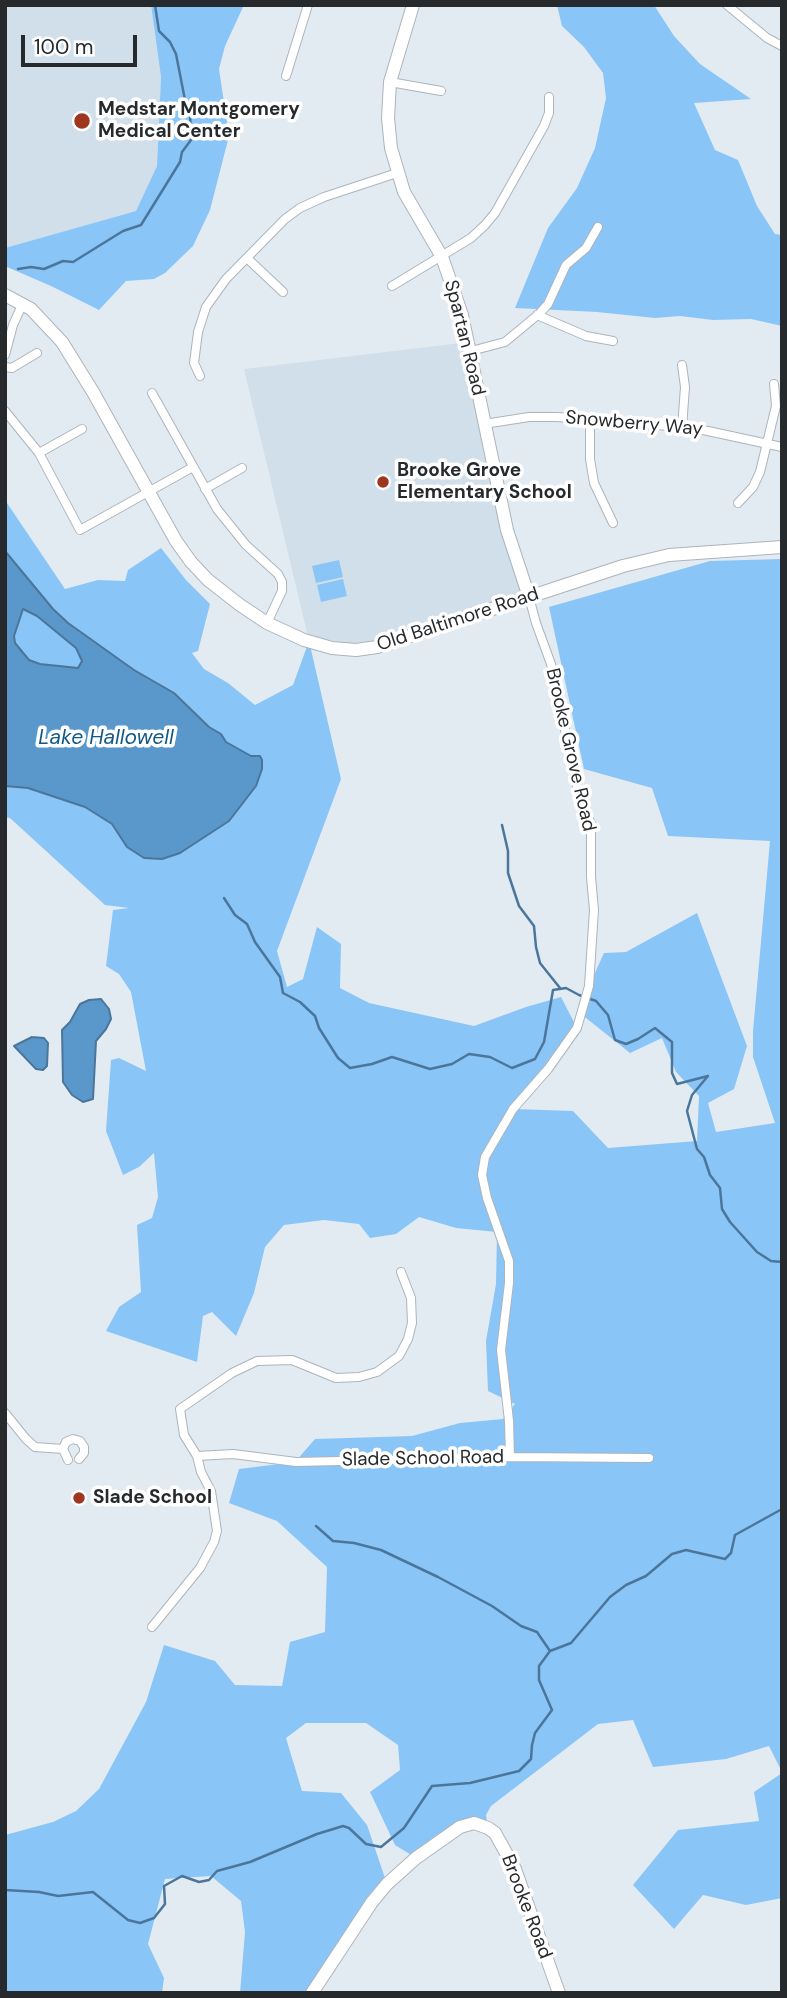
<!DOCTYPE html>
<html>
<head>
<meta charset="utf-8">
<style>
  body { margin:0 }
  #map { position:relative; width:787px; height:1998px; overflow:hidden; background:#e3ebf2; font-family:"DM Sans",sans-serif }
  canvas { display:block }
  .frame { position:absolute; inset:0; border:7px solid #272a2d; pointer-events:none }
  .scale { position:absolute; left:21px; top:35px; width:116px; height:32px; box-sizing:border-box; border:4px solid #272a2d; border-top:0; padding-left:9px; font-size:21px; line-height:24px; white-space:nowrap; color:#272a2d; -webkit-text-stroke:5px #fff; paint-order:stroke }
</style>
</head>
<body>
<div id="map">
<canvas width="787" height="1998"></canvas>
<div class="frame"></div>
<div class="scale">100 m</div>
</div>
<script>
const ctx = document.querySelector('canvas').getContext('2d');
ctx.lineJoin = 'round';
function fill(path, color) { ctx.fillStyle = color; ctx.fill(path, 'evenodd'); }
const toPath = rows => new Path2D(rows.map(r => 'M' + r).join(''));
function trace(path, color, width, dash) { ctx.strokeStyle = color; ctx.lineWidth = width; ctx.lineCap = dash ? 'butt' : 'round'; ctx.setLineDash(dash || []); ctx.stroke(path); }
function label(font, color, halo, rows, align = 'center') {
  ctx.font = font + ' "DM Sans",sans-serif'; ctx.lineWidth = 7; ctx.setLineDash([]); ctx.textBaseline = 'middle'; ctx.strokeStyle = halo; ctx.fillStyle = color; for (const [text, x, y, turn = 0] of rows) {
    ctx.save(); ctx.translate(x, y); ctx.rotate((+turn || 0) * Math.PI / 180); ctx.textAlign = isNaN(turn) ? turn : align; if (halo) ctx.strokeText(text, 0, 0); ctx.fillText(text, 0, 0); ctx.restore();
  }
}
fill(toPath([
  [5,5,151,5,161,77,157,166,136,211,5,248],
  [469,342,471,372,529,597,377,647,309,641,244,369]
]), '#d1dfeb');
fill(toPath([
  [151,5,244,5,225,46,219,69,229,136,210,210,193,246,165,273,154,279,126,281,99,310,51,286,7,267,5,248,136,211,157,166,161,77],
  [557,5,654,5,674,36,700,64,751,99,694,103,715,150,738,160,757,206,775,234,782,235,782,326,751,319,713,320,680,316,655,318,597,312,515,308,548,228,577,188,595,148,606,98,603,73,584,47,562,26],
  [5,500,65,589,98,580,125,581,128,570,161,548,186,580,210,604,198,651,192,653,204,669,228,683,255,705,293,685,309,641,341,779,277,951,287,987,303,979,317,927,341,944,340,988,369,1003,474,1026,526,1007,561,997,577,1028,514,1109,573,1111,608,1148,697,1141,699,1096,676,1072,662,1038,630,1053,581,1014,589,986,604,953,626,952,697,913,747,1046,734,1089,708,1103,716,1132,775,1123,753,1057,753,1031,770,841,668,836,652,788,584,769,549,607,710,561,782,559,782,1772,769,1746,726,1759,653,1767,633,1720,598,1724,491,1806,486,1815,488,1828,474,1823,416,1858,395,1845,370,1792,400,1770,398,1745,366,1723,306,1723,286,1738,302,1791,341,1793,367,1825,387,1884,312,1993,240,1993,245,1932,241,1901,211,1876,165,1879,148,1944,164,1978,162,1993,5,1993,5,1835,53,1822,76,1811,99,1789,146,1702,164,1645,215,1661,235,1685,282,1686,290,1642,325,1632,327,1567,277,1521,229,1503,239,1469,295,1462,315,1439,412,1436,460,1423,503,1419,515,1404,488,1391,486,1341,496,1284,497,1232,456,1228,419,1217,396,1234,370,1238,359,1224,324,1220,284,1225,265,1247,254,1293,236,1336,212,1312,203,1316,197,1362,106,1331,119,1307,141,1292,137,1225,152,1218,158,1197,154,1153,139,1167,123,1175,106,1131,111,1060,119,1058,146,1071,131,992,119,974,106,966,113,910,129,908,105,905,10,818,5,817],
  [339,560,343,577,316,583,312,566],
  [343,579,347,596,321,602,317,585],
  [782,1773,782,1898,746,1905,703,1895,674,1929,633,1885,678,1830,759,1821,754,1792]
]), '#8ac5f7');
const water = toPath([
  [5,551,53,609,68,623,134,670,174,693,209,727,221,734,226,742,251,756,260,756,262,760,262,769,256,786,229,821,180,853,162,859,144,858,127,847,112,824,85,807,28,788,5,786,5,551],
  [23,609,37,616,76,648,82,661,78,668,40,664,29,660,15,643,14,636,23,609],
  [101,999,109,1009,111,1019,106,1029,96,1041,93,1099,83,1102,72,1095,63,1082,62,1030,70,1022,80,1004,89,1000,101,999],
  [32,1037,44,1038,48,1043,47,1066,43,1070,36,1069,14,1046,32,1037]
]);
fill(water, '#5a97ca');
trace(water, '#4b769b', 2);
trace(toPath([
  [18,269,31,267,44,269,63,261,73,262,123,231,141,225,180,162,182,152,191,140,190,112,185,100,176,54,170,42,159,31,155,5],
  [502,825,508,851,508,873,519,906,534,926,536,947,540,963,560,988],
  [224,898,235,915,247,924,255,942,280,977,283,993,300,1002,315,1016,319,1028,338,1058,350,1068,372,1064,392,1057,430,1069,452,1064,469,1054,490,1057,512,1068,535,1059,544,1042,553,990,566,988,579,995,596,1001,608,1015,615,1040,626,1044,638,1039,655,1028,672,1042,672,1073,677,1084,708,1076,692,1095,687,1111,697,1149,704,1157,710,1175,720,1188,722,1209,730,1222,757,1252,771,1261,782,1262],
  [316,1526,333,1541,354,1543,381,1550,438,1577,492,1606,521,1626,537,1632,550,1651],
  [5,1890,39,1892,58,1896,93,1892,128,1920,140,1923,154,1918,165,1904,164,1886,182,1876,199,1882,209,1880,217,1871,250,1862,317,1834,343,1826,349,1828,366,1844,381,1847,404,1828,432,1786,470,1783,519,1771,531,1759,532,1745,535,1733,552,1710,539,1680,539,1666,550,1651,571,1643,610,1597,626,1585,646,1576,672,1554,686,1550,725,1559,731,1553,735,1535,782,1509]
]), '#4b769b', 2.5);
const street = toPath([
  [727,5,767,38,782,46],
  [286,76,308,5],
  [390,82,441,91],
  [248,259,283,292],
  [392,286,471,238,485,225,495,213,544,126,549,113,549,97],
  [537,315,586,336,613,341],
  [471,351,505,342,540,313,548,304,566,265,586,248,598,227],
  [5,355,13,325,23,303],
  [5,367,12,368,37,353],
  [200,376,194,363,198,332,206,307,226,279,285,219,300,208,324,197,397,173],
  [152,393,217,509,246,545,278,574,282,582,282,591,267,623],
  [5,411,39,453,80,530,193,467],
  [590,420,590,459,594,483,613,523],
  [484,424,529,417,557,417,694,428,782,447],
  [682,428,685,387,682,365],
  [39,453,82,429],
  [205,489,242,468],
  [738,503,753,487,760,472,776,406,774,384],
  [5,1413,26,1439,35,1447,63,1449],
  [197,1456,233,1454,296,1462,510,1457,649,1458],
  [510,1457,509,1421,501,1350,509,1283,509,1261,487,1198,482,1175,485,1157,513,1109,548,1069,577,1028,589,986,594,910,591,877,591,824,580,800,551,664,536,623,529,597],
  [68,1460,63,1449,66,1442,73,1439,80,1441,84,1447,84,1453,79,1459],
  [152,1627,200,1568,214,1542,217,1531,211,1491,201,1472,197,1456,184,1435,180,1409,232,1373,257,1361,292,1360,336,1378,359,1377,377,1372,399,1356,408,1339,412,1323,411,1298,401,1272]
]);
const secondary = toPath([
  [413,5,390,82,388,118,391,148,404,192,442,257,462,315,507,530,529,597],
  [5,295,31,309,62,342,93,392,176,541,191,562,208,580,240,605,267,623,304,640,332,648,356,650,377,647,623,566,669,555,782,547],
  [312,1993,372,1902,387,1884,416,1858,460,1827,474,1823,488,1828,495,1833,515,1869,559,1993]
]);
trace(street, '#adb4bb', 10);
trace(secondary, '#adb4bb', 14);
trace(street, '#fff', 8);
trace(secondary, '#fff', 12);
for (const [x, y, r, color] of [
  [82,121,9,"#9f361f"],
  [383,482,7,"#9f361f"],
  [79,1498,7,"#9f361f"]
]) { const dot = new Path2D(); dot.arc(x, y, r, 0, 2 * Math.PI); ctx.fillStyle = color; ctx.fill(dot); trace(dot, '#fff', 2.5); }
label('bold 19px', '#272a2d', '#fff', [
  ["Medstar Montgomery",98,110],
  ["Medical Center",98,132],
  ["Brooke Grove",397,471],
  ["Elementary School",397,493],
  ["Slade School",93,1498]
], 'left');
label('19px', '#272a2d', '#fff', [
  ["Spartan Road",464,338,76],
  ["Snowberry Way",634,424,5],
  ["Old Baltimore Road",458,620,-18],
  ["Brooke Grove Road",570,750,77],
  ["Slade School Road",423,1459,-1],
  ["Brooke Road",526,1907,69]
]);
label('italic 21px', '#115888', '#fff', [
  ["Lake Hallowell",106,738]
]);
</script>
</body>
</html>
